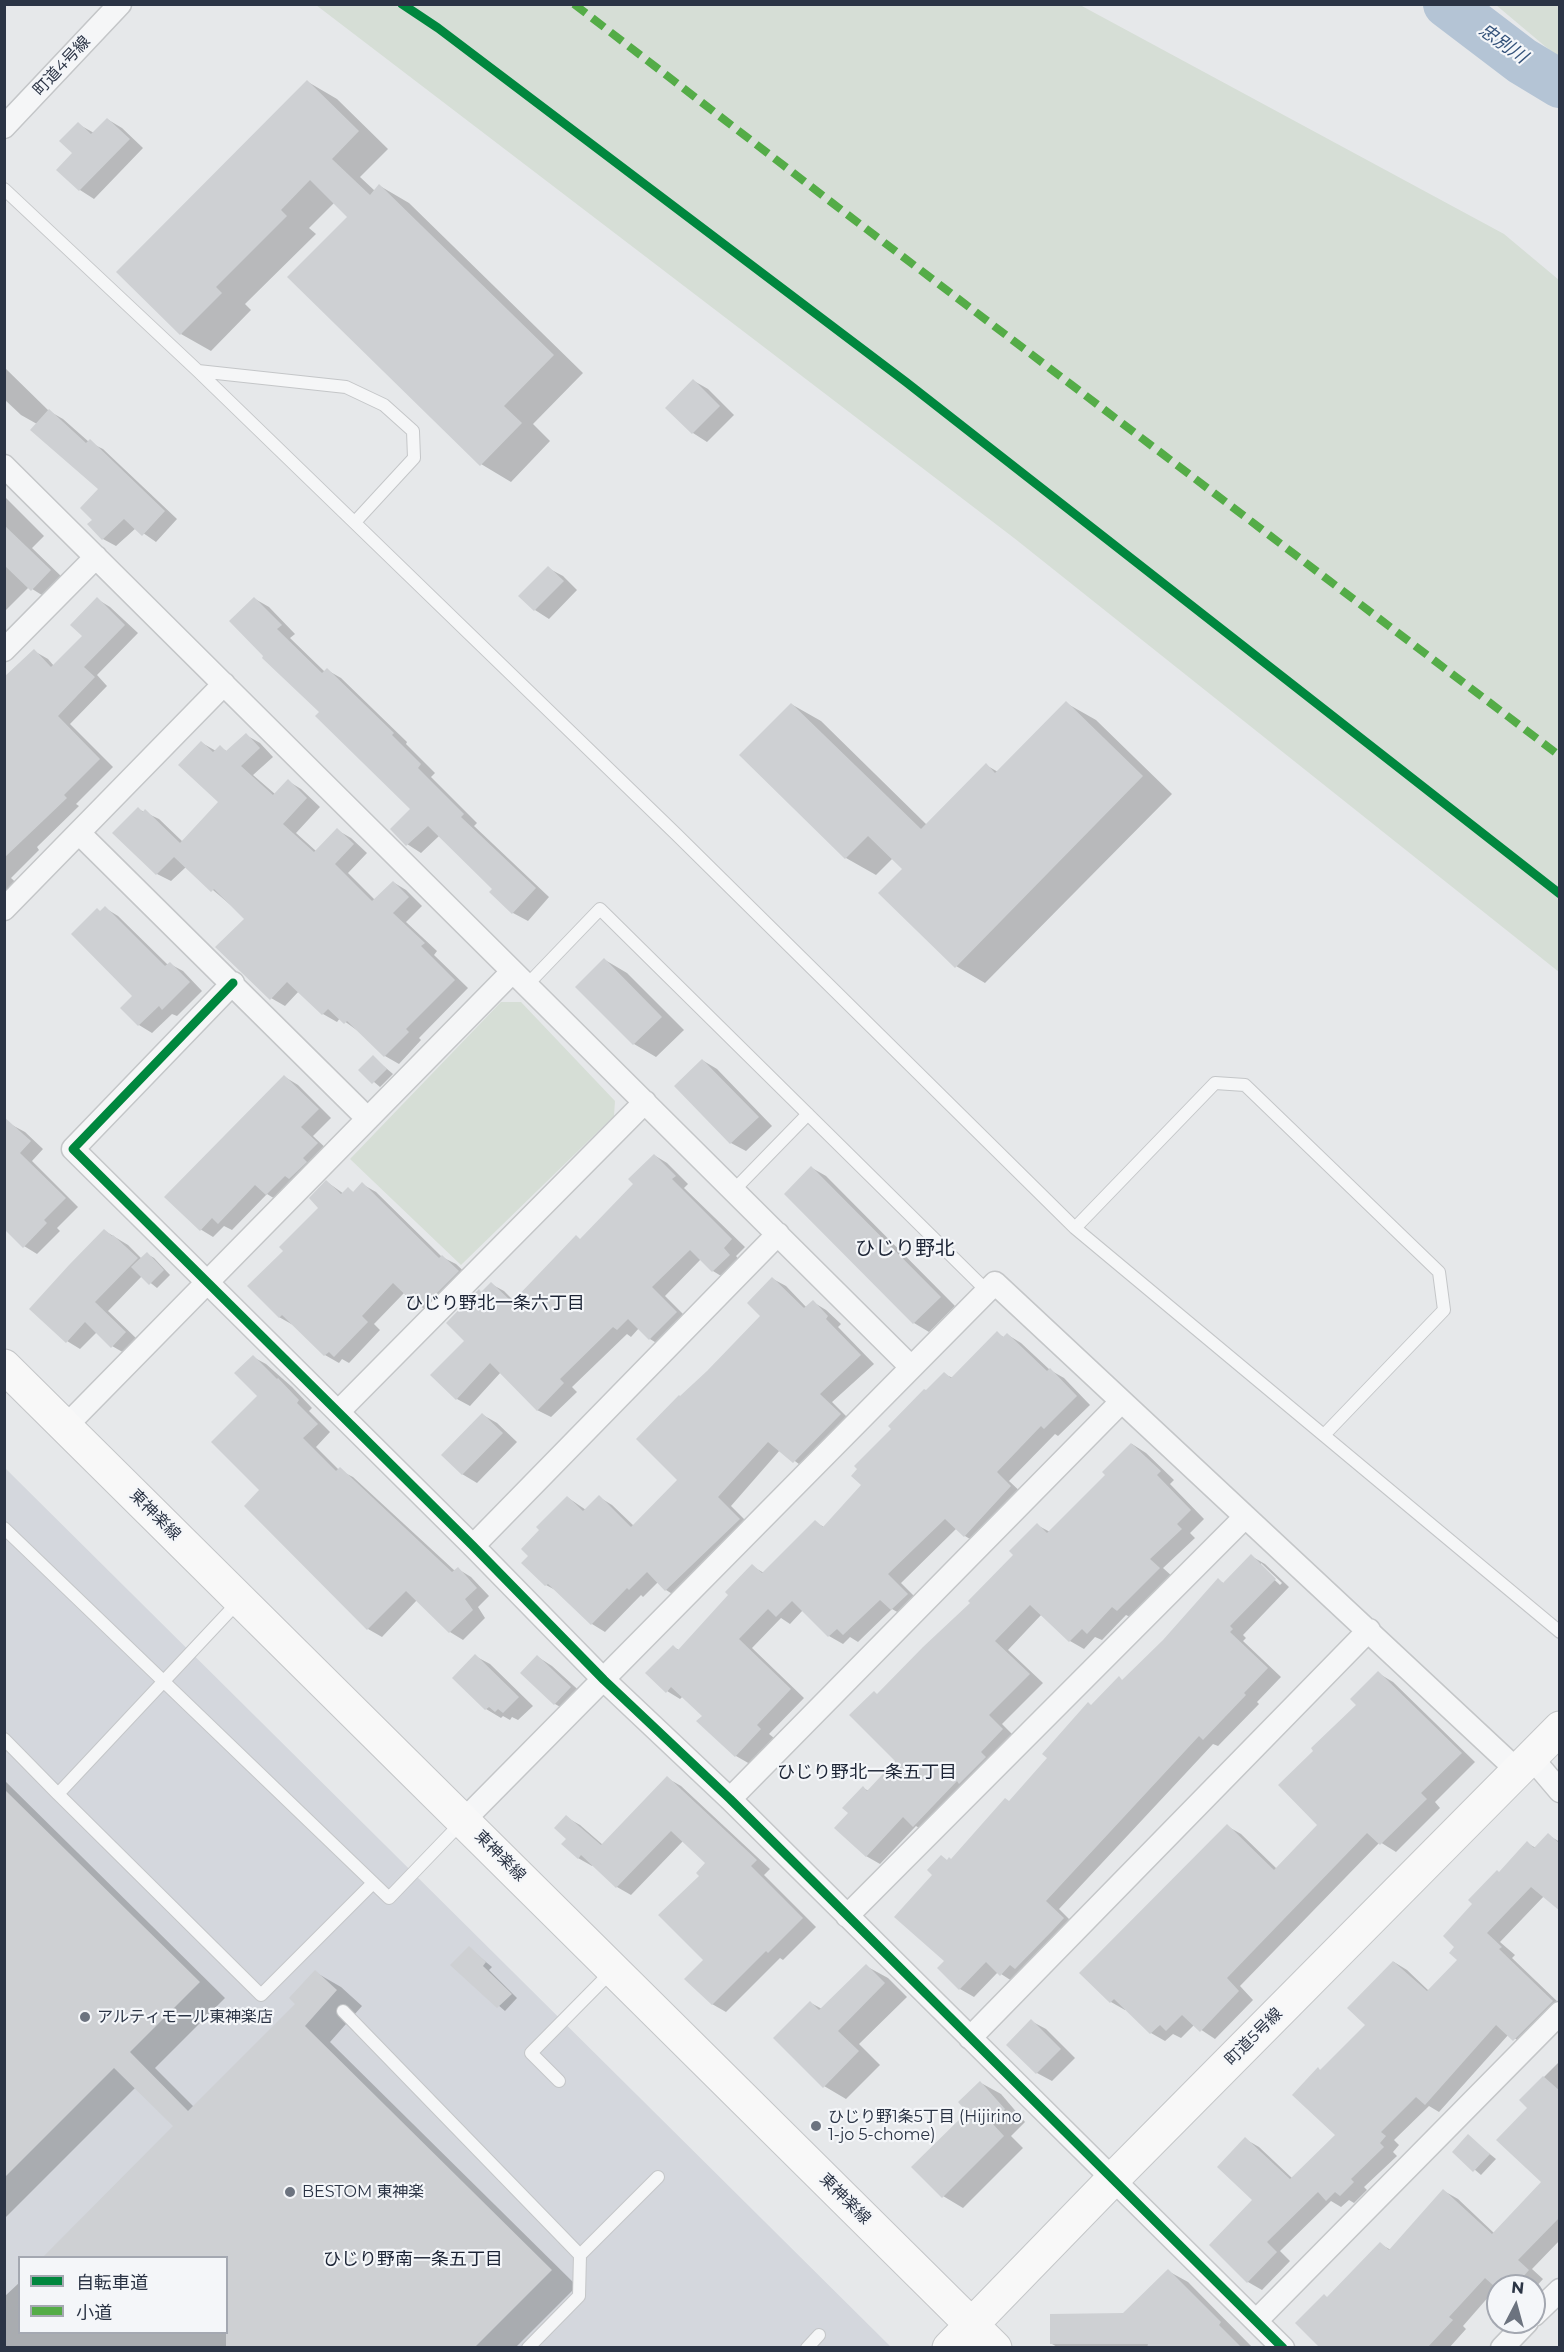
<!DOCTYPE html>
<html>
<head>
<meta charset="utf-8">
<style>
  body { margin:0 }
  #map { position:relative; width:1564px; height:2352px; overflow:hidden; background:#e6e8ea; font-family:Montserrat,"Noto Sans JP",sans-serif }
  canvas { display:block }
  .frame { position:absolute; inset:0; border:6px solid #2b3445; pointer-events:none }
  .legend { position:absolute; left:18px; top:2256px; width:210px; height:78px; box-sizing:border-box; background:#f4f6f9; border:2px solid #a4a8b1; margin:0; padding:8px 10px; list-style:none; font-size:18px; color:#2b3445 }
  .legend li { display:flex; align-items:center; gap:12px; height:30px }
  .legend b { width:30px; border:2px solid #a4a8b1 }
  .north { position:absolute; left:1486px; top:2274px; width:60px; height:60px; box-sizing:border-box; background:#f4f6f9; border:2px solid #a4a8b1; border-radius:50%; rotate:6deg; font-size:16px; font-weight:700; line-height:24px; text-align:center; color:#2b3445 }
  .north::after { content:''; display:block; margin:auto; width:21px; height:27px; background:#6c737f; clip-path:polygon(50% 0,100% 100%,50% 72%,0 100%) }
</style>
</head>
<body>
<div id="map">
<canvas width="1564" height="2352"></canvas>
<div class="frame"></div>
<ul class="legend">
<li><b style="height:8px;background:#00873e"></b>自転車道</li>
<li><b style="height:8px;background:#54ac47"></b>小道</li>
</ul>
<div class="north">N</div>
</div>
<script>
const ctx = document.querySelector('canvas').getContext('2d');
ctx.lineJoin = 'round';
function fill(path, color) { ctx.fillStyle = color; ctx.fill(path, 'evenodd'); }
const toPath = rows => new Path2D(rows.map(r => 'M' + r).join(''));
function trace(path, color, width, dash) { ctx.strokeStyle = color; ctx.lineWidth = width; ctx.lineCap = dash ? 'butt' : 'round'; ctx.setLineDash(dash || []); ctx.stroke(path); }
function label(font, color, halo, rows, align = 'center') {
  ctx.font = font + ' Montserrat,"Noto Sans JP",sans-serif'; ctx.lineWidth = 4.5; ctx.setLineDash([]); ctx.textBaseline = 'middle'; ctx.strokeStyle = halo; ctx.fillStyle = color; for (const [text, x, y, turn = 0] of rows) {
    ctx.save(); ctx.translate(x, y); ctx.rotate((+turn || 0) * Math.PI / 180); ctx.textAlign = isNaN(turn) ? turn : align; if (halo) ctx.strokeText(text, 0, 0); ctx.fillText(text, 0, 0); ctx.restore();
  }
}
fill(toPath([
  [4,1467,890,2346,5,2347],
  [20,2258,226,2258,226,2332,20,2332]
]), '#d4d7dd');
fill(toPath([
  [316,5,1080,5,1504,234,1559,280,1559,972,1014,538],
  [1496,5,1559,5,1559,58],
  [501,1002,521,1002,615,1101,614,1116,461,1265,350,1159]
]), '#d6ded6');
fill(toPath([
  [308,82,337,99,388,149,360,177,375,191,380,186,409,203,583,373,533,424,550,441,511,482,481,464,349,217,335,202,309,228,316,234,245,304,251,310,211,351,181,334],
  [107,119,122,128,143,148,94,199,80,190,59,170,74,153,78,124,94,133],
  [4,367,49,411,63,419,89,442,103,449,177,519,156,542,136,528,116,546,103,539,94,520,100,489,37,424,21,415,4,399],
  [694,381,708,389,734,415,707,442,693,433],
  [4,496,44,536,32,548,64,579,45,597,29,587,4,612],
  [548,568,563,576,577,590,549,619,535,610],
  [97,599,110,607,138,633,97,675,107,686,70,724,113,767,76,804,79,806,37,847,39,850,11,878,24,890,4,905,4,681,34,651,48,659,54,666,84,636],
  [255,599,269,607,295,634,290,638,325,672,327,670,341,678,407,742,406,744,435,773,431,777,477,823,474,826,549,897,528,921,513,913,491,892,494,888,439,836,421,853,407,844,412,809,321,712],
  [1066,703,1096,720,1172,794,985,983,956,966,904,869,893,858,876,875,846,858,741,755,791,704,821,721,927,825,986,765,998,772],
  [246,735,260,743,273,757,253,775,275,794,288,781,301,789,320,807,296,833,316,851,337,830,351,838,367,853,348,873,375,900,393,882,406,890,422,906,406,922,437,951,434,955,468,988,419,1038,421,1040,399,1064,385,1056,358,1031,340,1018,337,1022,323,1014,299,991,285,1006,271,998,247,919,186,867,171,881,157,874,138,809,159,819,183,842,220,802,202,743,216,751,220,747,228,752],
  [105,908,118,916,168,965,170,964,183,971,202,991,177,1016,172,1014,152,1033,139,1025,134,996,101,912],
  [605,960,627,973,684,1030,656,1057,634,1044],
  [373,1057,393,1074,380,1087,360,1070],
  [702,1060,717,1069,772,1126,746,1151,731,1143,676,1086],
  [285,1077,298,1085,331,1118,313,1136,330,1152,280,1202,267,1194,232,1230,224,1226,213,1237,200,1229],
  [12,1125,25,1132,43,1149,32,1161,78,1207,57,1228,60,1231,37,1254,24,1246],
  [654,1155,667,1163,688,1184,684,1188,745,1247,736,1256,742,1263,726,1279,713,1271,701,1259,665,1296,690,1321,663,1347,650,1339,639,1328,631,1337,627,1334,572,1387,577,1392,551,1417,537,1410,501,1372,470,1406,457,1399,466,1341,482,1293,491,1284,504,1291,514,1301,581,1240,635,1184],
  [812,1168,826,1176,955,1306,929,1332,914,1323,786,1194],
  [327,1182,344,1194,349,1189,354,1193,362,1184,376,1192,442,1257,456,1264,472,1279,433,1314,420,1306,405,1292,374,1324,380,1330,349,1363,342,1359,339,1363,325,1355,293,1325,279,1317,285,1251,320,1208],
  [105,1231,128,1245,142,1259,147,1254,154,1258,170,1275,157,1288,142,1276,108,1311,139,1341,126,1354,112,1346,97,1332,80,1349,67,1341],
  [773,1279,786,1286,807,1308,813,1302,826,1310,841,1324,838,1327,874,1364,832,1402,853,1423,807,1470,780,1450,731,1506,752,1527,679,1598,666,1590,658,1582,643,1597,641,1595,605,1632,592,1624,559,1592,546,1585,567,1497,586,1510,599,1497,612,1505,634,1526,679,1480,681,1398,762,1316],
  [997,1333,1005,1338,1008,1335,1021,1343,1050,1370,1064,1378,1090,1405,1058,1436,1055,1434,1009,1481,1024,1495,978,1544,965,1536,957,1528,901,1583,921,1603,906,1617,892,1609,858,1642,850,1637,843,1644,829,1636,803,1610,790,1624,781,1618,752,1648,804,1698,769,1734,774,1738,750,1764,736,1756,698,1721,704,1715,683,1696,680,1699,667,1691,673,1647,679,1650,730,1595,752,1566,764,1573,815,1522,824,1527,863,1485,927,1392,944,1374,953,1378],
  [253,1357,266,1364,292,1387,312,1408,309,1411,330,1432,316,1447,339,1470,353,1477,455,1571,458,1569,471,1577,489,1596,478,1607,485,1618,463,1640,450,1632,417,1600,382,1637,368,1629,246,1506,261,1490,259,1396],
  [483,1415,497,1423,517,1442,477,1483,462,1474],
  [1132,1444,1146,1453,1174,1480,1170,1484,1204,1519,1190,1533,1195,1538,1163,1568,1173,1577,1132,1618,1126,1615,1102,1640,1095,1637,1084,1649,1070,1641,1042,1614,1008,1650,1043,1683,1002,1724,1016,1738,928,1834,916,1826,880,1864,866,1856,850,1813,863,1788,869,1791,897,1761,879,1695,972,1603,1015,1555,1037,1525,1050,1532,1107,1475],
  [1251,1556,1265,1564,1289,1587,1243,1635,1246,1638,1243,1641,1281,1677,1257,1702,1259,1704,1218,1746,1213,1744,1059,1909,1077,1927,1015,1983,998,1972,974,1997,960,1989,946,1961,948,1861,952,1860,1010,1802,1092,1706,1123,1681,1164,1641,1218,1580,1225,1584],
  [1261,1563,1282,1583,1280,1585,1261,1567],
  [475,1656,490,1664,533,1706,518,1720,512,1717,510,1720,503,1716,501,1718,486,1709,454,1678],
  [538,1657,552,1666,585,1696,569,1712,555,1704],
  [1378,1673,1393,1682,1475,1762,1435,1802,1440,1808,1396,1852,1380,1842,1240,1986,1253,2000,1215,2039,1194,2025,1181,2038,1173,2034,1165,2041,1151,2033,1127,2009,1125,2010,1111,2002,1081,1973,1227,1826,1241,1834,1277,1869,1320,1825,1315,1751,1358,1705],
  [667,1778,681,1786,770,1869,764,1875,816,1927,783,1960,780,1958,726,2012,712,2004,705,1960,701,1876,707,1863,683,1841,631,1895,617,1887,594,1864,592,1866,578,1858,568,1839,566,1817,580,1825,603,1845],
  [4,1780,225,1998,155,2068,194,2107,297,2004,315,1972,341,1987,362,2006,330,2042,577,2286,515,2348,4,2348,4,2297,20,2282,20,2332,226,2332,226,2258,175,2126,136,2087,4,2219],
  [1548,1835,1560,1842,1560,1909,1545,1895,1500,1942,1515,1955,1512,1958,1560,2004,1528,2048,1509,2034,1439,2112,1429,2106,1394,2140,1399,2145,1393,2152,1397,2156,1364,2187,1367,2190,1354,2203,1349,2200,1341,2207,1331,2201,1280,2251,1290,2261,1262,2290,1248,2282,1211,2245,1255,2200,1245,2139,1259,2147,1293,2179,1337,2135,1321,2071,1367,2025,1394,1962,1407,1970,1429,1991,1459,1960,1500,1873,1527,1843,1536,1848],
  [469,1948,492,1967,489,1970,517,1998,505,2011,452,1965],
  [866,1966,888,1978,907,1997,859,2044,880,2065,846,2099,824,2086,811,2003,822,2009],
  [1031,2021,1046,2029,1075,2058,1052,2081,1037,2073,1008,2045],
  [1560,2061,1560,2240,1532,2269,1543,2279,1534,2289,1534,2286,1498,2286,1463,2326,1466,2329,1449,2348,1322,2348,1328,2298,1380,2244,1391,2250,1444,2191,1458,2199,1495,2234,1543,2182,1529,2108,1521,2100],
  [981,2083,1001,2094,1025,2122,1011,2136,1023,2148,963,2208,943,2196],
  [1475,2142,1496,2159,1481,2175,1460,2157],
  [1168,2271,1188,2282,1253,2348,1059,2348,1052,2344,1123,2315]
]), '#0003');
trace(toPath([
  [1447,4,1522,61,1560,84]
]), '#b4c4d5', 48);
fill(toPath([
  [307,80,359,131,332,159,370,195,379,184,554,355,504,406,522,423,480,466,287,277,347,217,310,180,281,210,287,216,216,287,222,293,180,335,116,272],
  [107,118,130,139,79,191,56,170,72,153,59,141,78,122,91,134],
  [693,379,720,406,692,434,665,408],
  [49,409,86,443,90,439,165,511,142,536,124,519,102,540,87,524,92,520,80,508,98,489,30,430],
  [4,525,51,570,31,591,4,565],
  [548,566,564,581,534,611,518,596],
  [97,597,125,625,84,667,95,677,58,716,100,759,64,795,67,798,4,858,4,677,34,649,51,667,82,636,70,625],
  [254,597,282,625,277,629,322,673,327,668,394,733,392,735,421,764,418,768,464,814,461,817,536,888,512,914,489,892,492,889,428,826,406,846,390,829,410,809,315,716,319,712,262,658,263,656,229,621],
  [1066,701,1143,776,955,968,878,893,902,869,868,836,845,859,739,755,791,703,921,829,986,763,995,773],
  [246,733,260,748,241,766,273,795,288,779,307,798,283,824,314,852,337,828,354,844,335,864,372,901,393,881,409,897,393,913,425,943,421,946,455,980,406,1029,409,1032,384,1057,347,1021,344,1024,328,1009,322,1015,287,982,270,1000,215,947,244,919,214,889,211,892,174,857,156,875,112,833,138,807,143,812,145,809,180,843,218,802,178,765,201,741,213,752,220,745,226,751],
  [105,906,165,966,170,962,190,982,162,1010,159,1006,138,1026,120,1008,132,996,71,934,97,908,100,911],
  [604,958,662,1017,633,1045,575,987],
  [373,1055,387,1069,372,1084,358,1070],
  [702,1059,759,1117,730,1144,674,1086],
  [284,1075,319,1109,301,1127,318,1143,303,1158,307,1162,289,1179,285,1176,266,1195,255,1185,218,1224,212,1218,200,1231,164,1197],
  [4,1117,31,1141,20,1153,66,1198,44,1220,47,1223,23,1248,4,1229],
  [654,1154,676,1176,672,1179,732,1239,724,1248,730,1255,712,1272,690,1250,652,1287,677,1312,649,1340,628,1319,617,1330,613,1327,560,1379,564,1383,537,1411,490,1363,456,1400,430,1375,464,1341,446,1323,479,1289,481,1292,491,1282,512,1302,576,1235,580,1239,633,1184,628,1179],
  [811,1166,941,1297,913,1324,784,1194],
  [326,1180,341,1194,348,1187,353,1192,362,1182,439,1258,442,1255,459,1271,426,1304,424,1302,419,1308,393,1283,362,1316,368,1322,334,1357,329,1352,324,1356,282,1315,279,1318,247,1286,283,1251,279,1247,318,1208,309,1198],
  [104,1229,112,1236,113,1235,138,1258,95,1302,126,1332,111,1348,85,1322,66,1343,29,1309,69,1265],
  [147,1252,164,1270,149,1285,131,1267],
  [772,1277,804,1308,813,1300,828,1316,826,1319,861,1355,820,1394,841,1414,793,1463,768,1442,718,1497,740,1519,665,1591,647,1572,629,1590,627,1588,591,1625,548,1584,545,1586,521,1563,528,1556,521,1549,539,1530,536,1527,567,1496,583,1511,599,1495,631,1527,677,1480,636,1439,679,1395,680,1396,707,1371,760,1316,747,1303],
  [997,1331,1003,1337,1007,1333,1047,1371,1050,1368,1077,1396,1044,1429,1041,1426,997,1472,1011,1486,964,1537,945,1519,888,1574,908,1594,891,1610,880,1600,843,1635,837,1629,828,1637,792,1601,776,1617,768,1609,739,1639,791,1689,757,1725,761,1729,735,1757,696,1721,702,1716,671,1687,666,1693,645,1673,673,1645,678,1650,728,1595,725,1592,752,1564,762,1573,815,1520,823,1527,861,1485,851,1476,857,1469,854,1466,891,1429,888,1426,924,1389,926,1390,944,1372,951,1378],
  [253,1355,277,1379,278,1378,299,1400,297,1403,318,1424,303,1438,336,1471,340,1467,452,1572,458,1567,477,1588,465,1599,473,1610,449,1633,406,1591,367,1630,244,1506,259,1490,211,1442,257,1396,234,1373],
  [482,1413,503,1433,462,1475,441,1455],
  [1131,1443,1161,1471,1157,1475,1191,1510,1177,1524,1182,1529,1150,1559,1160,1568,1117,1611,1112,1607,1087,1634,1082,1629,1069,1642,1030,1605,995,1641,1030,1674,989,1715,1003,1729,981,1752,986,1757,959,1784,957,1781,913,1827,903,1817,866,1857,834,1828,848,1813,842,1808,863,1786,867,1791,895,1761,849,1715,874,1691,877,1694,923,1647,970,1603,968,1601,1013,1555,1009,1551,1037,1523,1047,1533,1105,1475,1102,1472],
  [1251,1554,1276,1579,1230,1626,1233,1629,1230,1632,1268,1668,1244,1693,1246,1695,1203,1740,1199,1736,1046,1901,1064,1918,1052,1931,1015,1969,1010,1965,1000,1976,986,1962,959,1990,937,1968,944,1961,894,1917,932,1875,927,1870,941,1855,947,1860,949,1857,951,1859,1005,1798,1009,1801,1047,1758,1042,1754,1088,1702,1091,1705,1119,1676,1122,1680,1163,1640,1218,1578,1223,1583],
  [475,1654,519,1697,503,1713,498,1709,495,1712,489,1707,485,1710,452,1678],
  [537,1655,571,1687,554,1705,520,1673],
  [1378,1671,1462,1753,1421,1793,1427,1799,1380,1845,1367,1833,1227,1978,1239,1991,1200,2032,1182,2015,1166,2031,1160,2025,1150,2034,1114,1999,1110,2003,1079,1973,1227,1824,1274,1870,1317,1825,1278,1785,1313,1751,1311,1748,1356,1705,1350,1699],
  [667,1776,757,1860,751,1866,803,1918,768,1953,766,1951,712,2005,684,1979,703,1960,658,1915,699,1876,696,1873,705,1863,671,1831,616,1888,581,1855,578,1859,561,1844,566,1839,554,1828,566,1815,601,1845],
  [4,1789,200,1982,130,2052,188,2111,295,2004,289,1998,315,1970,337,1990,305,2026,552,2270,474,2348,226,2348,226,2258,42,2258,173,2126,114,2068,4,2178],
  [1548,1833,1560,1844,1560,1911,1531,1887,1487,1933,1502,1947,1499,1949,1553,2001,1513,2041,1496,2025,1425,2105,1416,2097,1381,2132,1386,2136,1380,2143,1384,2147,1351,2179,1354,2182,1340,2196,1335,2192,1326,2201,1318,2192,1267,2242,1277,2252,1247,2283,1209,2245,1252,2200,1217,2167,1245,2137,1290,2179,1335,2135,1292,2095,1318,2067,1320,2070,1365,2025,1347,2008,1393,1961,1427,1991,1457,1960,1449,1953,1454,1947,1443,1936,1472,1904,1468,1900,1497,1870,1499,1872,1527,1841,1534,1848],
  [469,1946,486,1962,483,1966,512,1994,497,2008,450,1965],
  [866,1964,885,1983,838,2031,859,2051,823,2088,773,2038,810,2001,819,2010],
  [1031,2019,1061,2049,1036,2074,1006,2045],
  [1543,2076,1560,2091,1560,2217,1518,2260,1529,2270,1515,2286,1494,2286,1485,2278,1449,2317,1453,2320,1427,2348,1320,2348,1295,2323,1324,2294,1327,2297,1380,2242,1389,2250,1443,2189,1492,2234,1541,2182,1496,2140,1527,2108,1519,2100],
  [980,2081,1005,2109,992,2123,1004,2136,942,2198,911,2167,967,2112,958,2102],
  [1468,2134,1490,2154,1473,2172,1452,2152],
  [1168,2269,1221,2322,1219,2325,1242,2348,1147,2348,1148,2344,1050,2344,1050,2314,1123,2313]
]), '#ced0d3');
const lane = toPath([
  [4,189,198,371,676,834,1075,1228,1560,1632],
  [198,371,346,387,384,405,413,431,414,458,355,522],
  [526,986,600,909,987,1291],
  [734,1190,808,1114],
  [1075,1228,1215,1083,1245,1085,1439,1272,1444,1310,1324,1435],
  [4,1528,389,1898,463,1821],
  [4,1739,58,1794,239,1601],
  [58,1794,261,1995,373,1883],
  [343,2011,580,2255,658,2177],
  [559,2081,531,2053,613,1970],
  [528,2348,579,2296,580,2255],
  [807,2348,819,2335]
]);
const street = toPath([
  [4,127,120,4],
  [4,466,911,1367],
  [4,650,96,557],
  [79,833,367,1118],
  [4,909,224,684],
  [233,983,73,1149,473,1546,604,1680,730,1799,1283,2348],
  [338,1412,645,1102],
  [66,1426,512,972],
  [473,1546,778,1234],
  [1531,1757,1560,1791],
  [730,1799,1121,1402],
  [464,1820,995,1283,1518,1771],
  [847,1916,1244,1518],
  [970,2038,1369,1630],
  [1534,2315,1560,2290],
  [1256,2321,1560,2013],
  [1502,2348,1527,2322]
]);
const secondary = toPath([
  [4,1366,995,2348],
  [949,2348,1114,2178,1560,1728]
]);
trace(lane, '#c4c6c8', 14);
trace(street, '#c4c6c8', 25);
trace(secondary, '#c4c6c8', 35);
trace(lane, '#f5f6f7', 12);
trace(street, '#f5f6f7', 22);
trace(secondary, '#f8f8f8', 33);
trace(toPath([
  [574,4,848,215,1560,756]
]), '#54ac47', 8, [15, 8]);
trace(toPath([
  [402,4,438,28,906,382,1560,894],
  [233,983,73,1149,473,1546,604,1680,730,1799,1283,2348]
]), '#00873e', 9);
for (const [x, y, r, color] of [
  [85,2017,6,"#6c737f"],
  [816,2126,6,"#6c737f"],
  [290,2192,6,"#6c737f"]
]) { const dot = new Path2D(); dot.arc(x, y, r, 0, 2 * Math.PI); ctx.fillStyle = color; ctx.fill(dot); trace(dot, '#f4f6f9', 2); }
label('16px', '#2b3445', '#f4f6f9', [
  ["町道4号線",62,66,-47],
  ["東神楽線",155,1515,45],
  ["東神楽線",500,1856,45],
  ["町道5号線",1254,2037,-45],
  ["東神楽線",845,2199,45]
]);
label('16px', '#2b3445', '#f4f6f9', [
  ["アルティモール東神楽店",97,2017],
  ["ひじり野1条5丁目 (Hijirino",828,2117],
  ["1-jo 5-chome)",828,2135],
  ["BESTOM 東神楽",302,2192]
], 'left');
label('italic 18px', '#34527a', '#f4f6f9', [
  ["忠別川",1503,44,35]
]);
label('18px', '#1d2536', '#f4f6f9', [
  ["ひじり野北一条六丁目",495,1304],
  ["ひじり野北一条五丁目",867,1773],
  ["ひじり野南一条五丁目",413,2260]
]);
label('20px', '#1d2536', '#f4f6f9', [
  ["ひじり野北",905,1249]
]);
</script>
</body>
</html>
